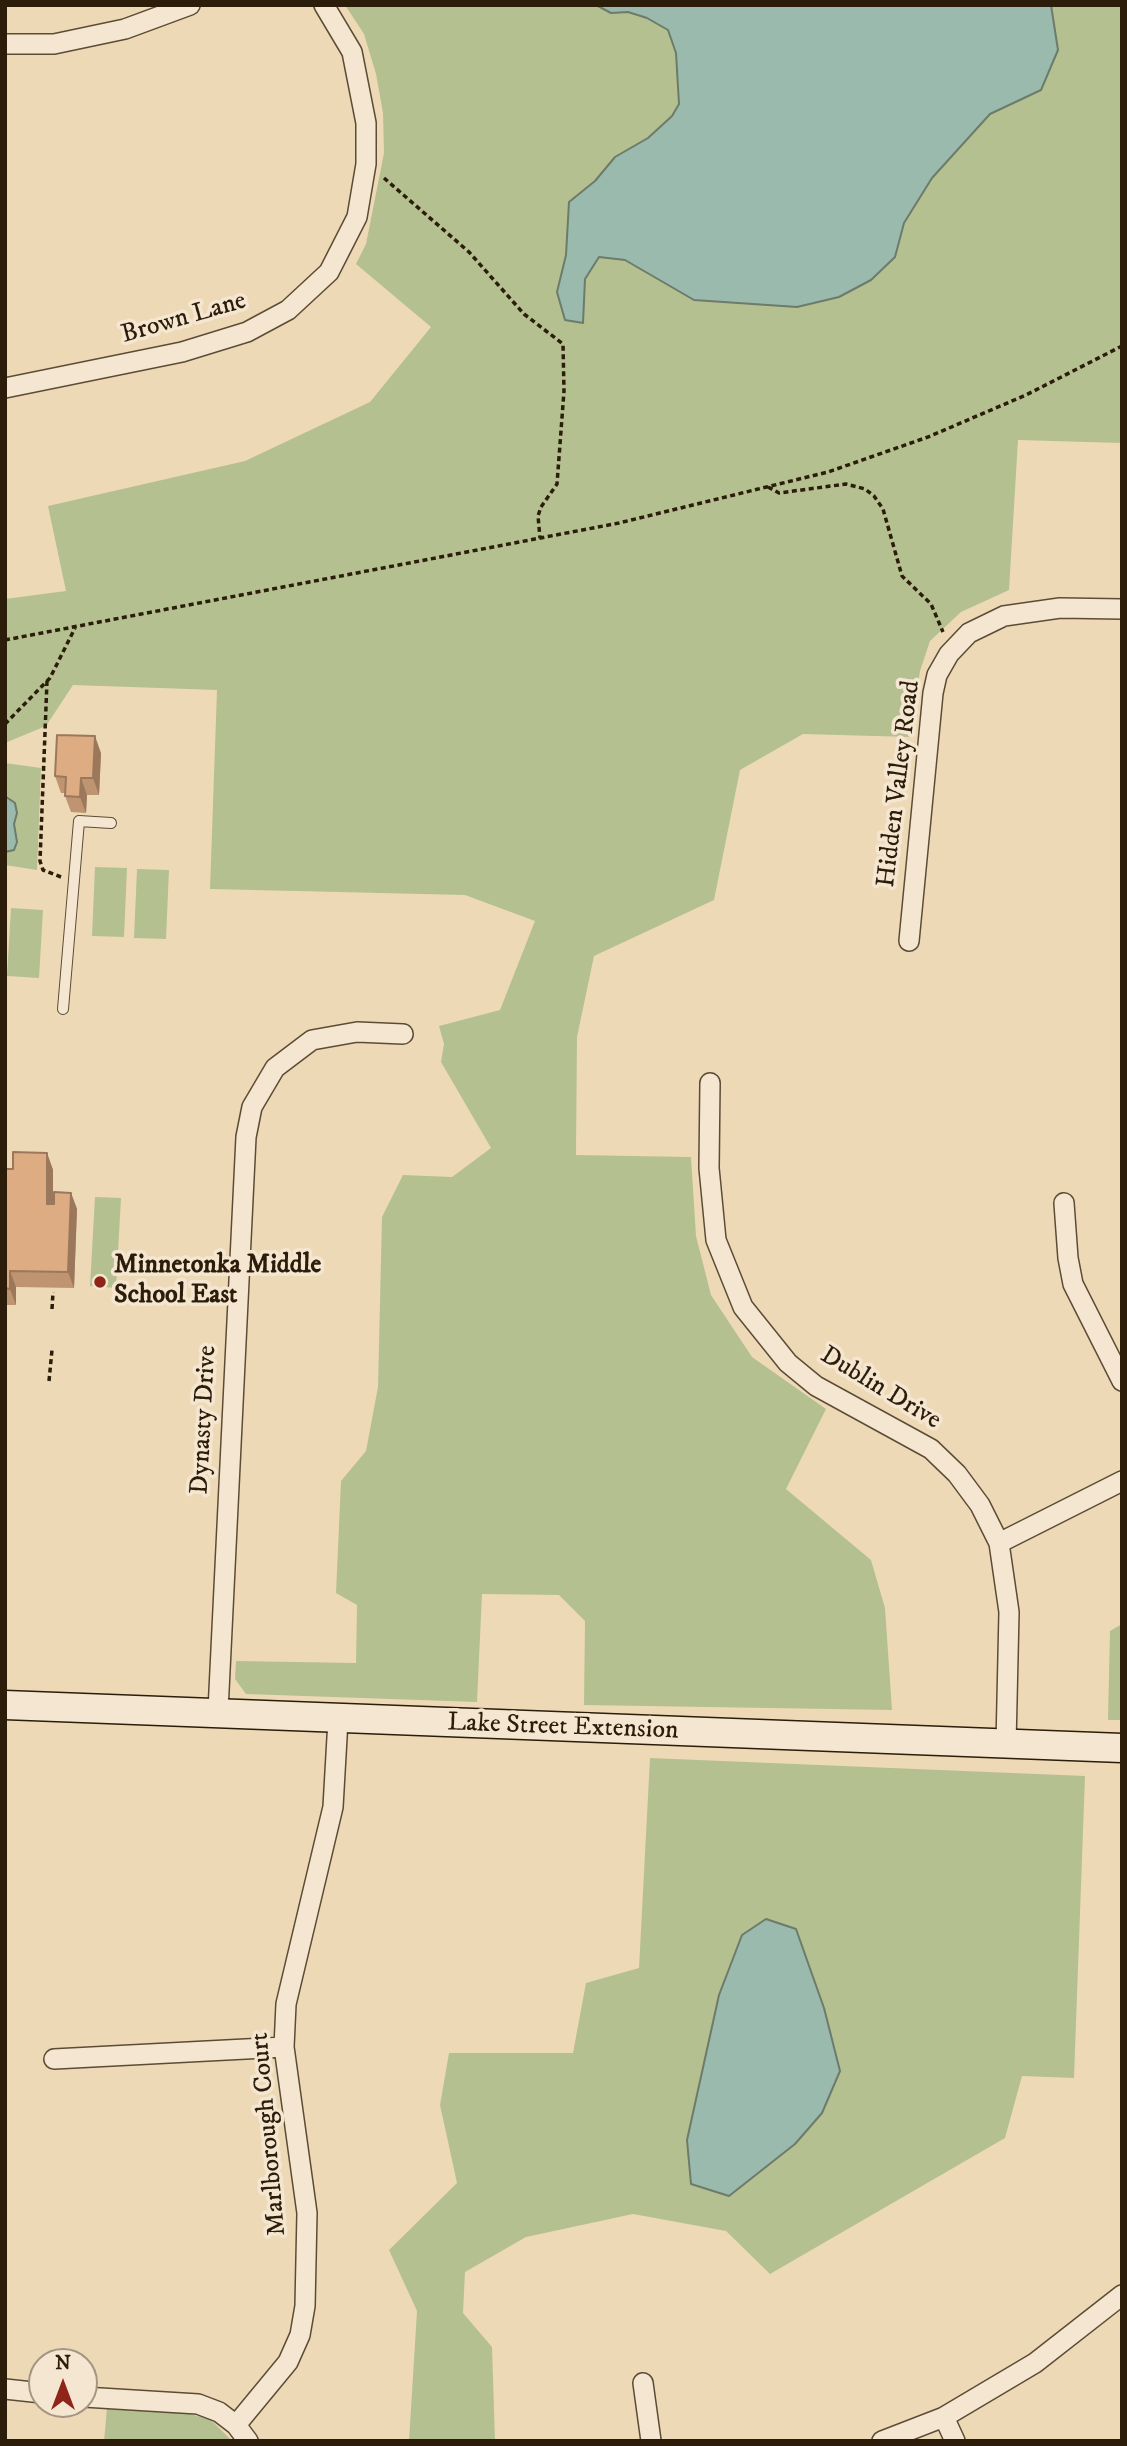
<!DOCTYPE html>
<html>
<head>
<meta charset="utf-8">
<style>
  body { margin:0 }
  #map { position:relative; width:1127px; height:2446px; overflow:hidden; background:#eed9b7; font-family:"IM FELL DW Pica",serif }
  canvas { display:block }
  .frame { position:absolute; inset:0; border:7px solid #2b1d0a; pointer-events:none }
  .north { position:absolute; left:28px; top:2348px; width:70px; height:70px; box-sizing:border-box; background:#f4e6d0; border:2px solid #a49681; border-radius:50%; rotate:0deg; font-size:19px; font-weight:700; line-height:28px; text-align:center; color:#2b1d0a }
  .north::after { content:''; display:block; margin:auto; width:24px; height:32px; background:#8f2418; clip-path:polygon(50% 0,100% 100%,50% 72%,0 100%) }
</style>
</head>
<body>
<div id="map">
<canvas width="1127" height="2446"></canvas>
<div class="frame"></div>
<div class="north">N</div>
</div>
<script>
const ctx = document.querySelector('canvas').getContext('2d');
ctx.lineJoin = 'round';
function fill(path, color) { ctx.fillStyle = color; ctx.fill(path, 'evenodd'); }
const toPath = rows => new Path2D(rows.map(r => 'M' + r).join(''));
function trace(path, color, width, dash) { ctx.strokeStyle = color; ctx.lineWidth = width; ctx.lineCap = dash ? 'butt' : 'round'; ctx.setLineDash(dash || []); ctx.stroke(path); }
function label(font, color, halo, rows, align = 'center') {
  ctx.font = font + ' "IM FELL DW Pica",serif'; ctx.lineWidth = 7; ctx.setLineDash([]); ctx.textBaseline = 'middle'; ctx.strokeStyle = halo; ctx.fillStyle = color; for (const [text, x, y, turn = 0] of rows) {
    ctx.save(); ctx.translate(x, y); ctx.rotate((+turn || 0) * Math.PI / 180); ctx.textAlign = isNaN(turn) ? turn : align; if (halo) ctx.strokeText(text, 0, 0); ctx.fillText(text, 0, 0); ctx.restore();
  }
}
fill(toPath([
  [345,5,596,5,611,13,628,12,647,18,668,30,676,53,679,77,679,104,672,116,648,138,615,157,595,181,569,202,566,255,557,292,583,322,585,279,598,257,625,260,694,300,895,257,904,223,932,178,990,114,1041,90,1058,50,1051,5,1122,5,1122,443,1018,440,1009,590,961,612,930,641,920,671,910,737,803,734,740,770,714,900,594,956,577,1037,576,1155,691,1157,696,1236,711,1295,752,1357,826,1409,786,1489,871,1560,885,1608,892,1710,584,1705,585,1621,559,1595,482,1594,477,1702,246,1694,235,1679,236,1661,356,1663,357,1605,336,1593,341,1481,366,1451,378,1387,382,1217,403,1175,452,1177,491,1148,441,1062,444,1044,439,1026,500,1010,535,921,465,895,210,889,217,690,73,685,46,726,5,743,5,599,66,591,48,506,245,461,370,402,431,327,356,264,366,244,384,153,383,113,376,74,364,34],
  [5,763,41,768,37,870,5,865,5,852,14,850,17,842,14,824,17,813,9,797,5,796],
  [95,867,127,868,124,937,92,936],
  [137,869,169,870,166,939,134,938],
  [11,908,43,910,39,978,7,976],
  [95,1197,121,1198,116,1288,90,1286],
  [1122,1624,1122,1720,1108,1720,1110,1631],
  [650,1758,1085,1776,1074,2078,1022,2076,1005,2138,770,2274,726,2231,633,2214,526,2237,465,2272,463,2313,492,2347,495,2441,409,2441,417,2311,389,2250,457,2183,440,2105,449,2053,573,2053,586,1983,639,1968],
  [107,2408,177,2411,210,2419,232,2441,104,2441]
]), '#b5c090');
const water = toPath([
  [596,5,1051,5,1058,50,1041,90,990,114,932,178,904,223,895,257,871,280,839,297,797,307,694,300,625,260,599,257,585,279,583,323,565,320,557,292,566,255,569,202,595,181,615,157,648,138,672,116,679,104,676,53,668,30,647,18,628,12,611,13,596,5],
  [5,796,15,803,17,813,14,824,17,842,14,850,5,852,5,796],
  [766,1919,796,1929,824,2008,840,2071,822,2113,795,2144,729,2196,691,2184,687,2140,719,1995,742,1935,766,1919]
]);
fill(water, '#99baac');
trace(water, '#6d7b6b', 2);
const lane = toPath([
  [63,1009,79,821,111,823]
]);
const street = toPath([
  [5,44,54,44,125,29,190,5],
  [5,388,182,352,247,332,288,310,329,272,357,217,366,164,366,123,352,52,324,5],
  [909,941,933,693,937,675,949,654,969,633,1004,616,1060,608,1122,609],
  [710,1083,709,1168,716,1240,743,1307,788,1363,816,1386,931,1449,957,1474,980,1505,999,1543,1009,1612,1006,1744],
  [1064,1203,1068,1258,1073,1284,1122,1381],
  [999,1543,1122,1481],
  [218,1711,246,1137,252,1107,275,1068,312,1040,357,1032,403,1034],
  [54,2059,284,2047],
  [643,2383,651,2441],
  [5,2389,42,2393],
  [84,2397,198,2404,219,2412,236,2425,248,2441],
  [944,2417,955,2441],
  [236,2425,288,2362,300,2335,305,2306,307,2213,284,2047,286,2004,333,1807,338,1720],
  [882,2441,944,2417,1035,2363,1122,2295]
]);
const secondary = toPath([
  [5,1705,1122,1748]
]);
trace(lane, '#5c4c35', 12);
trace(street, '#5c4c35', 22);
trace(secondary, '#2b1d0a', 31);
trace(toPath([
  [384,178,469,252,524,314,563,344,564,391,557,484,541,507,538,516,540,538],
  [768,487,779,493,846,484,865,489,874,496,883,509,902,576,931,604,943,632],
  [5,640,619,523,828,472,928,437,1026,395,1122,346],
  [47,681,40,861,43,870,61,877],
  [5,724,50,678,75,628],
  [52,1309,53,1292],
  [49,1381,52,1350]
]), '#2b1d0a', 3.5, [5, 3.5]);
trace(lane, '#f4e6d0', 10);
trace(street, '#f4e6d0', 19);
trace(secondary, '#f4e6d0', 28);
fill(toPath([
  [101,753,99,795,87,795,86,813,71,812,65,796,65,793,61,793,55,776],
  [47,1153,53,1170,53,1204,71,1193,77,1209,74,1288,16,1287,16,1305,5,1305,5,1169,13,1169]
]), '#bf9471');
fill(toPath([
  [95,736,101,753,99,795,93,778],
  [81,778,87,795,86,813,80,797],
  [47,1153,53,1170,53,1221,47,1204],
  [71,1193,77,1209,74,1288,68,1272],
  [10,1271,16,1287,16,1305,10,1289]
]), '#9b785c');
const building = toPath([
  [57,735,95,736,93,778,81,778,80,797,65,796,66,777,55,776,57,735],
  [13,1152,47,1153,47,1204,54,1204,54,1192,71,1193,68,1272,10,1271,10,1289,5,1288,5,1169,13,1169,13,1152]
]);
fill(building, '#deac83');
trace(building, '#9b785c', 2);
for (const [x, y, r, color] of [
  [100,1282,7,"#8f2418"]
]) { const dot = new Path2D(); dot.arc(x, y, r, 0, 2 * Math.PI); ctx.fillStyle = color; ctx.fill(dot); trace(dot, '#f4e6d0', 2.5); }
label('26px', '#2b1d0a', '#f4e6d0', [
  ["Brown Lane",184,319,-16],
  ["Hidden Valley Road",900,784,-83],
  ["Dublin Drive",880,1389,31],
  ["Dynasty Drive",205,1420,-87],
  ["Lake Street Extension",563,1728,2],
  ["Marlborough Court",270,2134,-95]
]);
label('bold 26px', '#2b1d0a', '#f4e6d0', [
  ["Minnetonka Middle",114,1267],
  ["School East",114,1297]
], 'left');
</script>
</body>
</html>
